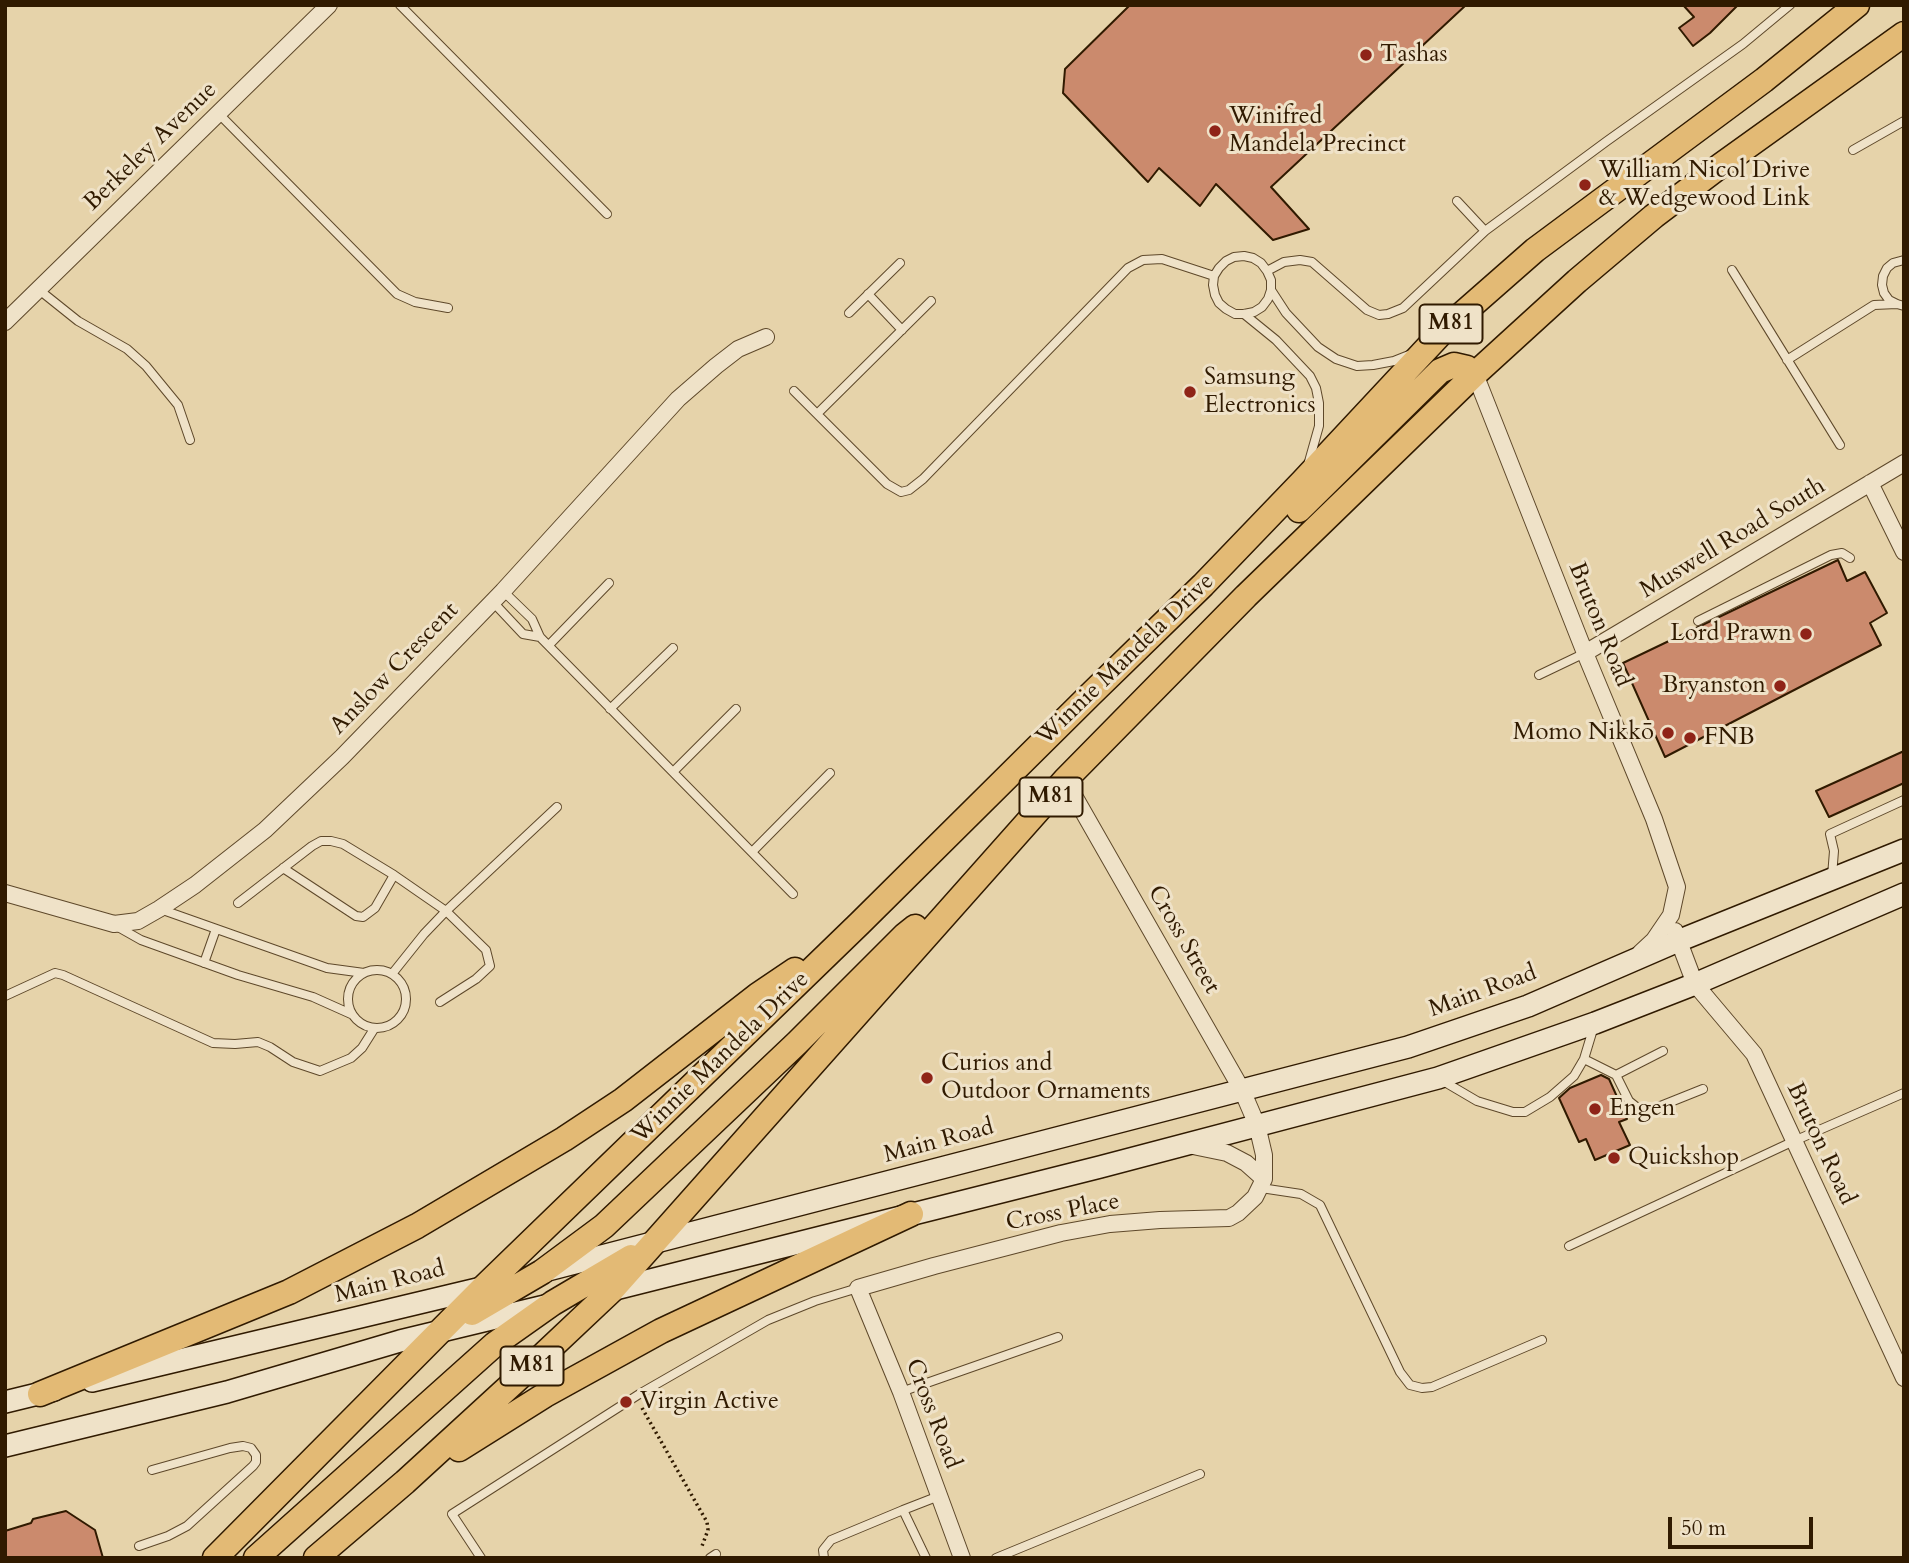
<!DOCTYPE html>
<html>
<head>
<meta charset="utf-8">
<style>
  body { margin:0 }
  #map { position:relative; width:1909px; height:1563px; overflow:hidden; background:#e6d3aa; font-family:Cardo,serif }
  canvas { display:block }
  .frame { position:absolute; inset:0; border:7px solid #301a00; pointer-events:none }
  .scale { position:absolute; left:1668px; top:1517px; width:145px; height:32px; box-sizing:border-box; border:4px solid #301a00; border-top:0; padding-left:9px; font-size:21px; line-height:24px; white-space:nowrap; color:#301a00; -webkit-text-stroke:5px #efe2c8; paint-order:stroke }
</style>
</head>
<body>
<div id="map">
<canvas width="1909" height="1563"></canvas>
<div class="frame"></div>
<div class="scale">50 m</div>
</div>
<script>
const ctx = document.querySelector('canvas').getContext('2d');
ctx.lineJoin = 'round';
function fill(path, color) { ctx.fillStyle = color; ctx.fill(path, 'evenodd'); }
const toPath = rows => new Path2D(rows.map(r => 'M' + r).join(''));
function trace(path, color, width, dash) { ctx.strokeStyle = color; ctx.lineWidth = width; ctx.lineCap = dash ? 'butt' : 'round'; ctx.setLineDash(dash || []); ctx.stroke(path); }
function label(font, color, halo, rows, align = 'center') {
  ctx.font = font + ' Cardo,serif'; ctx.lineWidth = 6; ctx.setLineDash([]); ctx.textBaseline = 'middle'; ctx.strokeStyle = halo; ctx.fillStyle = color; for (const [text, x, y, turn = 0] of rows) {
    ctx.save(); ctx.translate(x, y); ctx.rotate((+turn || 0) * Math.PI / 180); ctx.textAlign = isNaN(turn) ? turn : align; if (halo) ctx.strokeText(text, 0, 0); ctx.fillText(text, 0, 0); ctx.restore();
  }
}
const building = toPath([
  [1130,5,1466,5,1271,187,1309,229,1273,240,1216,184,1200,206,1159,168,1148,182,1063,93,1065,69,1130,5],
  [1683,5,1738,5,1710,33,1693,46,1679,28,1694,17,1683,5],
  [1838,560,1847,581,1865,572,1887,613,1870,623,1881,645,1665,757,1623,663,1838,560],
  [1904,751,1904,783,1829,817,1816,791,1904,751],
  [1601,1075,1609,1079,1627,1119,1619,1122,1630,1145,1595,1160,1586,1139,1579,1142,1559,1098,1570,1088,1601,1075],
  [66,1511,95,1530,103,1558,5,1558,5,1531,31,1523,33,1519,66,1511]
]);
fill(building, '#cb8a6d');
trace(building, '#301a00', 2);
const lane = toPath([
  [400,5,607,214],
  [218,113,397,294,415,302,448,308],
  [1853,150,1904,121],
  [1457,201,1485,231],
  [1904,260,1893,263,1887,268,1883,276,1882,285,1884,293,1889,300,1897,304,1904,306],
  [1732,270,1840,445],
  [1267,271,1284,262,1300,260,1312,262,1367,310,1379,315,1388,314,1403,308,1485,231,1607,141,1743,44,1790,5],
  [38,289,78,321,127,349,146,366,178,405,190,440],
  [1271,290,1268,299,1262,307,1254,312,1244,314,1235,314,1226,309,1219,303,1215,295,1213,285,1214,276,1219,268,1226,261,1234,257,1244,256,1253,258,1261,263,1267,271,1271,280,1271,290,1286,313,1318,347,1336,359,1357,366,1373,365,1394,361,1409,355],
  [868,294,902,330],
  [849,313,900,263],
  [1244,314,1276,340,1310,376,1316,388,1319,403,1319,426,1308,465],
  [1787,360,1874,305,1897,304],
  [794,391,887,484,901,492,909,490,923,479,1128,268,1143,260,1162,259,1214,276],
  [817,414,931,301],
  [503,591,532,619,540,637,793,894],
  [492,601,523,634,540,637],
  [1698,621,1831,555,1842,553,1850,558],
  [549,645,609,583],
  [1539,675,1585,653],
  [610,709,673,648],
  [673,772,736,709],
  [752,852,830,773],
  [283,868,356,916,363,917,375,908,394,875],
  [1832,876,1834,851,1830,834,1904,800],
  [238,903,312,846,321,841,331,841,343,844,394,875,446,911,486,950,490,966,476,979,440,1002],
  [160,909,327,968,364,973],
  [118,927,141,940,238,975,313,997,351,1014],
  [204,963,216,929],
  '348 999a29 29 0 1 1 58 0a29 29 0 1 1-58 0Z',
  [392,974,424,934,446,911,557,807],
  [5,996,55,973,63,975,213,1043,235,1044,258,1042,270,1047,293,1062,320,1071,351,1058,362,1048,374,1029],
  [1584,1059,1616,1075,1663,1051],
  [1616,1075,1629,1101,1639,1109,1653,1109,1703,1089],
  [1443,1081,1477,1101,1513,1112,1525,1112,1550,1097,1574,1076,1584,1059,1594,1026],
  [1261,1188,1301,1194,1320,1205,1400,1372,1410,1385,1422,1388,1432,1387,1542,1340],
  [1569,1246,1794,1141,1904,1093],
  [901,1392,1058,1337],
  [903,1510,939,1496],
  [139,1546,168,1536,187,1526,253,1466,256,1462,256,1455,251,1448,243,1446,230,1448,152,1470],
  [481,1558,452,1514,641,1393,768,1320,815,1301,858,1288],
  [710,1558,716,1554],
  [824,1558,823,1550,831,1540,903,1510,926,1558],
  [996,1558,1200,1474]
]);
const street = toPath([
  [5,322,329,5],
  [1475,374,1585,653,1654,819,1677,887,1671,915,1654,940,1640,953],
  [1870,483,1904,552],
  [1585,653,1904,463],
  [5,893,114,924,138,921,159,909,195,885,265,830,342,757,503,591,678,399,716,366,738,349,766,337],
  [1675,931,1695,984,1754,1054,1904,1378],
  [1188,1145,1227,1153,1246,1163,1264,1179],
  [962,1558,901,1392,858,1288,934,1266,1061,1233,1110,1224,1160,1220,1229,1218,1238,1213,1255,1197,1264,1179,1264,1155,1257,1125,1242,1090,1065,780]
]);
const secondary = toPath([
  [544,1271,1408,1047,1528,1006,1678,941,1904,850],
  [607,1291,1100,1167,1438,1078,1595,1023,1695,984,1904,894],
  [92,1381,490,1286],
  [5,1402,54,1390],
  [5,1446,227,1392,400,1341,545,1306]
]);
const primary = toPath([
  [1299,510,1440,371,1454,365,1467,368,1475,374],
  [472,1313,542,1272,604,1226,797,1043,905,935,915,927],
  [40,1394,289,1292,417,1226,564,1139,623,1100,758,995,795,970],
  [459,1449,545,1395,661,1331,911,1214],
  [215,1558,484,1287,860,923,1091,694,1203,585,1303,481,1445,329,1535,250,1764,80,1857,5],
  [256,1558,495,1344,553,1303,631,1257],
  [316,1558,405,1482,524,1373,611,1291,1065,780,1246,596,1475,374,1577,281,1654,216,1720,166,1904,34]
]);
trace(lane, '#5e482a', 10);
trace(street, '#5e482a', 18);
trace(secondary, '#301a00', 24);
trace(primary, '#301a00', 27);
trace(toPath([
  [642,1408,707,1522,708,1530,702,1546]
]), '#301a00', 3.5, [2, 3.5]);
trace(lane, '#efe2c8', 8);
trace(street, '#efe2c8', 16);
trace(secondary, '#efe2c8', 21);
trace(primary, '#e3ba75', 24);
for (const [x, y, r, color] of [
  [1366,55,7,"#8f2418"],
  [1215,131,7,"#8f2418"],
  [1585,185,7,"#8f2418"],
  [1190,392,7,"#8f2418"],
  [1806,634,7,"#8f2418"],
  [1780,686,7,"#8f2418"],
  [1668,733,7,"#8f2418"],
  [1690,738,7,"#8f2418"],
  [927,1078,7,"#8f2418"],
  [1595,1109,7,"#8f2418"],
  [1614,1158,7,"#8f2418"],
  [626,1402,7,"#8f2418"]
]) { const dot = new Path2D(); dot.arc(x, y, r, 0, 2 * Math.PI); ctx.fillStyle = color; ctx.fill(dot); trace(dot, '#efe2c8', 2.5); }
for (const [x, y, w] of [
  [1451,324,63],
  [1051,797,63],
  [532,1366,63]
]) { const box = new Path2D(); box.roundRect(x - w / 2, y - 19.5, w, 39, 5); ctx.fillStyle = '#efe2c8'; ctx.fill(box); trace(box, '#301a00', 2); }
label('bold 23px', '#301a00', null, [
  ["M81",1451,324],
  ["M81",1051,797],
  ["M81",532,1366]
]);
label('24px', '#301a00', '#efe2c8', [
  ["Tashas",1380,55],
  ["Winifred",1229,117],
  ["Mandela Precinct",1229,145],
  ["William Nicol Drive",1599,171],
  ["& Wedgewood Link",1599,199],
  ["Samsung",1204,378],
  ["Electronics",1204,406],
  ["Lord Prawn",1792,634,"right"],
  ["Bryanston",1766,686,"right"],
  ["Momo Nikkō",1654,733,"right"],
  ["FNB",1704,738],
  ["Curios and",941,1064],
  ["Outdoor Ornaments",941,1092],
  ["Engen",1609,1109],
  ["Quickshop",1628,1158],
  ["Virgin Active",640,1402]
], 'left');
label('24px', '#301a00', '#efe2c8', [
  ["Berkeley Avenue",151,147,-44],
  ["Muswell Road South",1733,539,-31],
  ["Bruton Road",1599,625,68],
  ["Winnie Mandela Drive",1126,660,-44],
  ["Anslow Crescent",395,669,-46],
  ["Cross Street",1183,940,60],
  ["Main Road",1483,992,-20],
  ["Winnie Mandela Drive",721,1058,-44],
  ["Main Road",939,1142,-15],
  ["Bruton Road",1820,1144,65],
  ["Cross Place",1063,1213,-11],
  ["Main Road",390,1283,-14],
  ["Cross Road",932,1414,69]
]);
</script>
</body>
</html>
